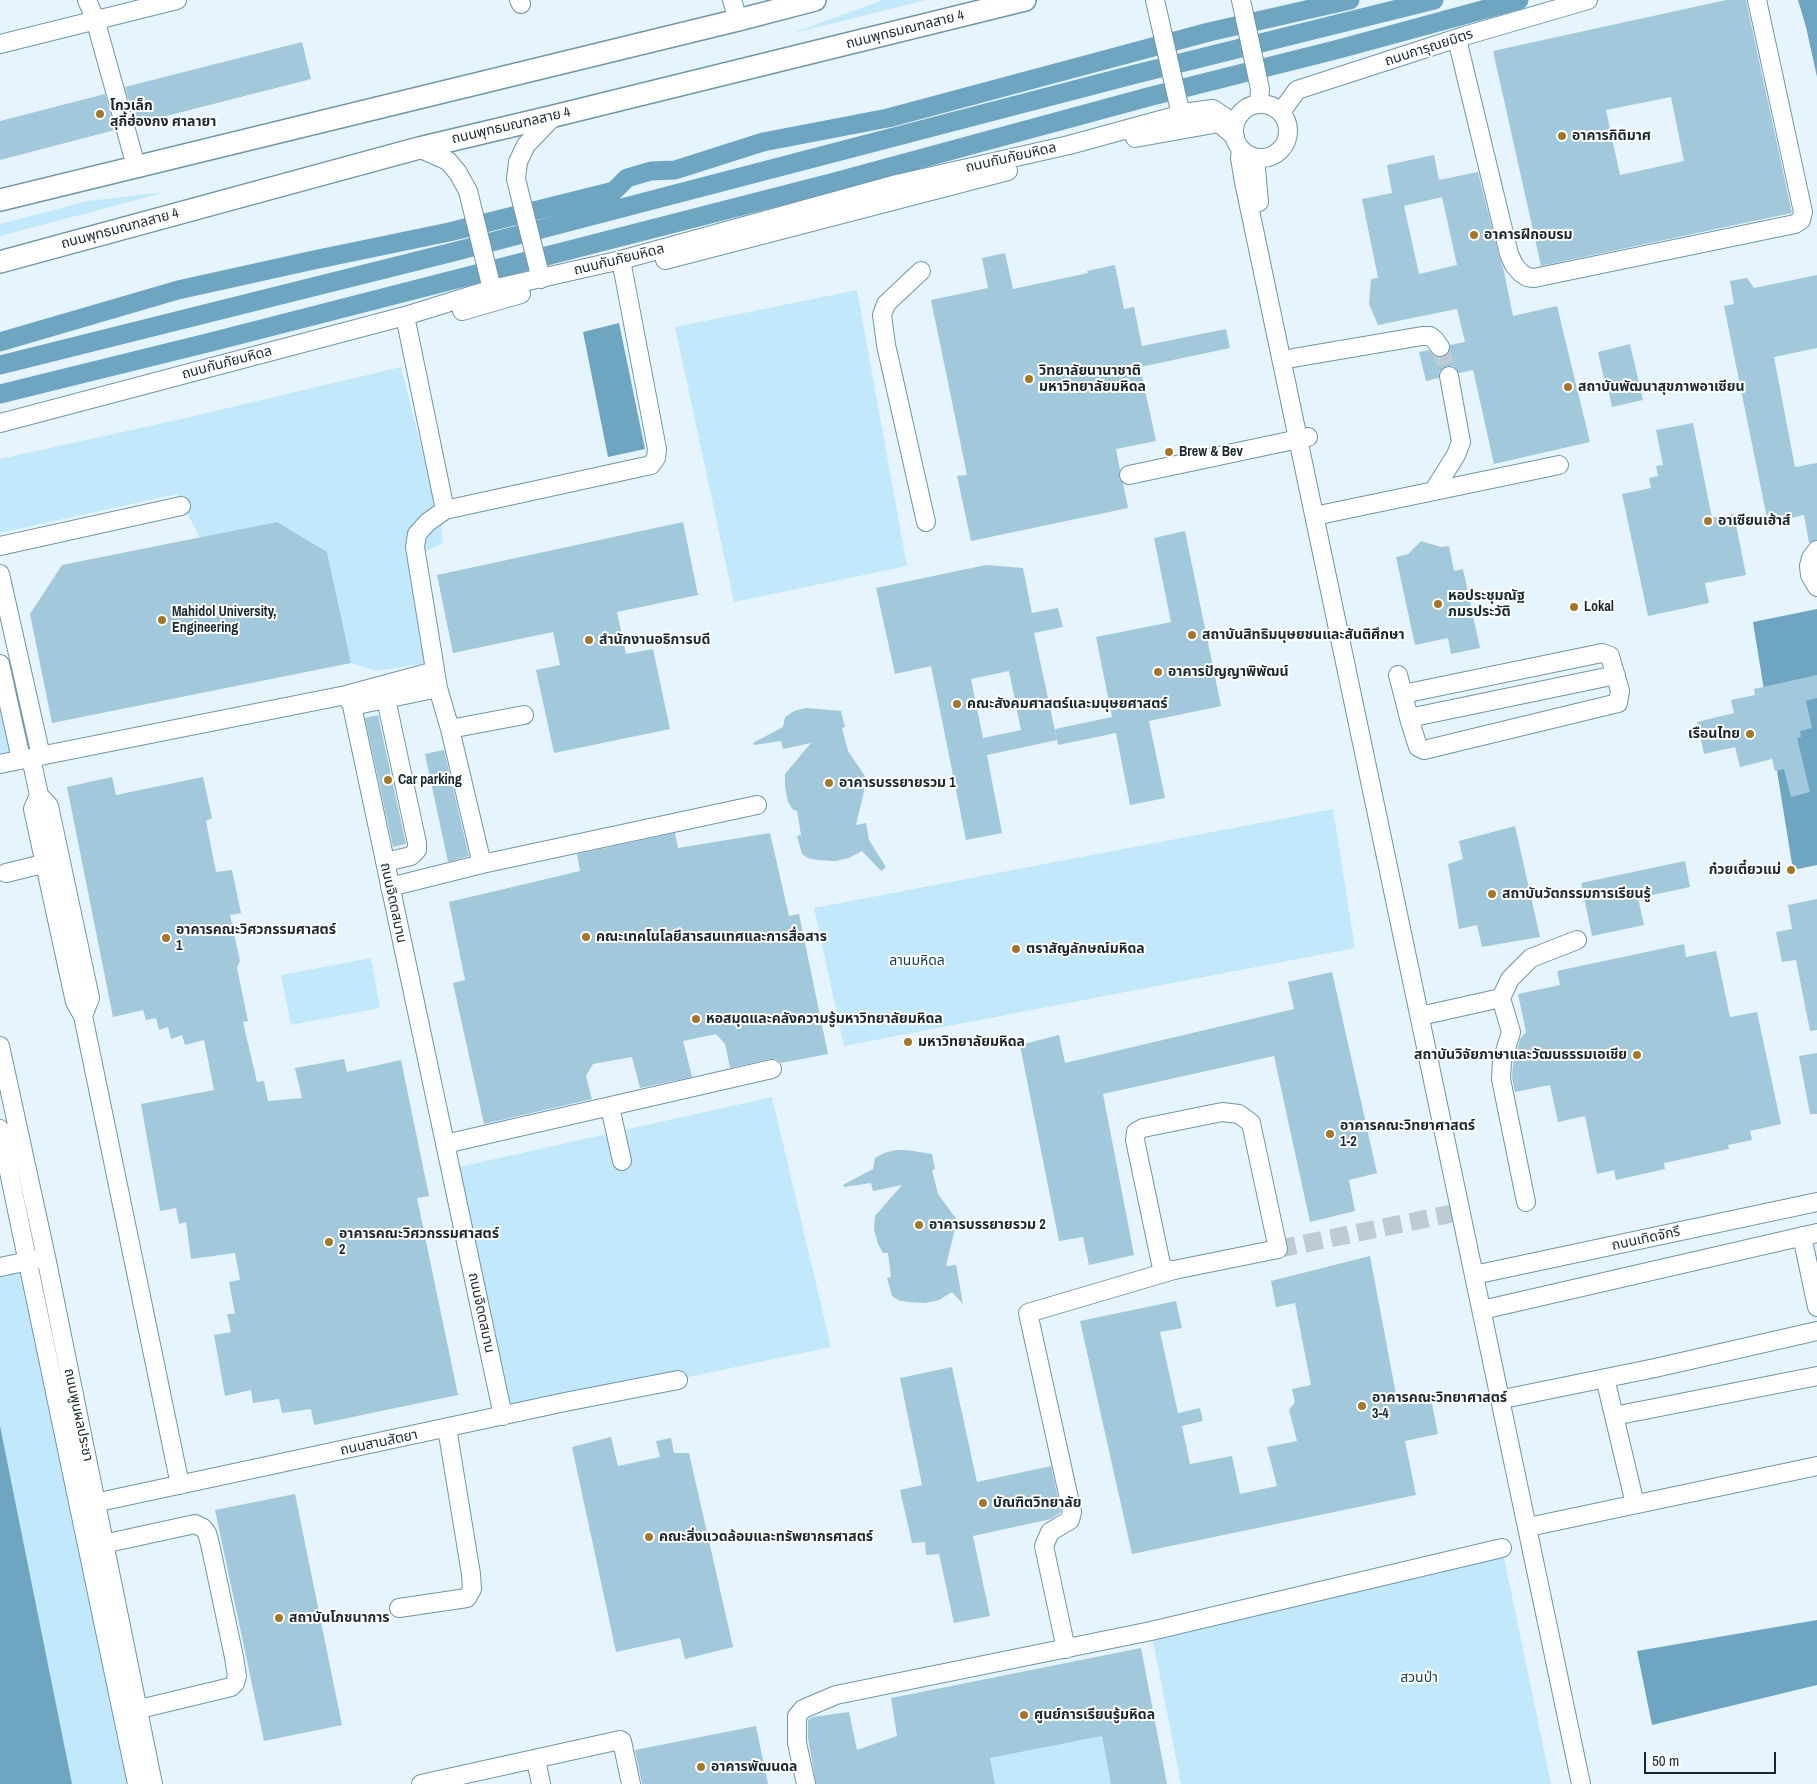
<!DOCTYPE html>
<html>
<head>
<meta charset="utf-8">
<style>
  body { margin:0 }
  #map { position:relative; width:1817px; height:1784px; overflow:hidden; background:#e6f5fd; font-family:"Archivo Narrow",sans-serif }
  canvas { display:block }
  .scale { position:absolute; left:1644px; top:1752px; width:132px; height:22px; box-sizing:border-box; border:2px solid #19282f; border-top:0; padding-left:6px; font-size:15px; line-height:18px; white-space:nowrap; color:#19282f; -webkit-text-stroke:4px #fff; paint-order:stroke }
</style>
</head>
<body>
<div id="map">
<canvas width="1817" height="1784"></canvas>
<div class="scale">50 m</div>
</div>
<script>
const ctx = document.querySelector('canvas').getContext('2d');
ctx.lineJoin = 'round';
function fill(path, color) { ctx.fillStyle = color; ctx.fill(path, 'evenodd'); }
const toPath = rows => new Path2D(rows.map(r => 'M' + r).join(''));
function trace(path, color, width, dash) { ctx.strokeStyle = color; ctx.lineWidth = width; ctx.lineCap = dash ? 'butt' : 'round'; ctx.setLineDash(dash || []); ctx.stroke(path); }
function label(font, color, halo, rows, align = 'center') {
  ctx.font = font + ' "Archivo Narrow","Noto Sans Thai",sans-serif'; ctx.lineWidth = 4; ctx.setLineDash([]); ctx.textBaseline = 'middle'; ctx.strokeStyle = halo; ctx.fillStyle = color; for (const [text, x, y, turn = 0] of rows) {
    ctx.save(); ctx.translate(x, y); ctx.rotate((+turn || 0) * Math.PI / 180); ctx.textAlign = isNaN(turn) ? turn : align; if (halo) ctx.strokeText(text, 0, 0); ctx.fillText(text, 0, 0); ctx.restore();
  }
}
fill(toPath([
  [883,0,926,0,790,34],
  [165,192,118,205,0,236,0,224,88,201],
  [857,290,907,566,734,602,675,327],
  [401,367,441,525,443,543,417,555,440,661,376,671,351,663,327,552,277,522,200,538,177,494,0,533,0,459,181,419],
  [0,659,21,759,0,764],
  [1333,809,1355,948,844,1046,814,908],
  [371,958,380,1008,291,1025,281,975],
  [772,1097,831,1347,503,1416,450,1169],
  [28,1261,137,1784,0,1784,0,1267],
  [1502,1548,1551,1784,1181,1784,1151,1631],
  [1102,1736,1111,1784,995,1784,990,1758]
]), '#c2e9fb');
fill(toPath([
  [1798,0,1817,0,1817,77,1806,27],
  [619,323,645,449,608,457,583,332],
  [1817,609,1817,865,1793,870,1753,622],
  [0,1426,72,1784,0,1784],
  [1817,1620,1817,1685,1652,1725,1637,1651]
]), '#6ea6c1');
trace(toPath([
  [0,342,178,290,309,261,449,232,614,191,627,178,651,171,675,170,763,142,888,118,1209,32,1350,0],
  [0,365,453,252,1132,75,1434,0],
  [0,394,211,342,831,183,1148,97,1339,49,1519,0]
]), '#6ea6c1', 19);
fill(toPath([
  [1726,0,1746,0,1792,213,1541,266,1493,51],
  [1671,97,1684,161,1620,175,1606,110],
  [302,42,311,79,135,124,125,87],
  [105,94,115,130,0,160,0,121],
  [1434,155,1439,180,1478,172,1499,256,1503,267,1513,316,1557,306,1590,442,1494,464,1473,370,1459,373,1453,366,1447,366,1439,372,1439,378,1426,381,1419,352,1429,350,1435,357,1442,357,1450,352,1450,345,1465,342,1457,309,1378,325,1369,304,1371,279,1378,278,1362,199,1392,193,1387,165],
  [1442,197,1457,265,1419,274,1404,206],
  [1005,253,1013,289,1088,273,1087,271,1115,265,1124,309,1134,307,1142,346,1226,329,1230,348,1140,367,1156,441,1116,449,1120,470,1119,477,1123,483,1128,508,971,541,957,476,967,475,931,300,988,288,982,258],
  [1817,275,1817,348,1774,357,1795,467,1817,463,1817,540,1809,543,1804,515,1768,523,1724,306,1734,304,1730,281,1747,278,1754,288],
  [1630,344,1643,400,1612,407,1607,383,1605,384,1598,352],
  [1693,423,1712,518,1734,514,1746,575,1705,583,1709,603,1648,616,1622,494,1651,488,1649,478,1658,476,1656,466,1663,465,1656,430],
  [277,522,327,552,351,663,52,723,30,614,62,565],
  [683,522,698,595,617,612,626,654,653,649,670,729,554,753,536,670,560,665,553,632,453,653,437,575],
  [1185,531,1221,706,1149,721,1165,798,1130,805,1116,733,1058,745,1055,729,1112,717,1096,637,1171,622,1154,538],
  [1421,541,1441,547,1449,546,1454,571,1463,569,1480,648,1451,654,1448,638,1415,645,1396,557,1408,554],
  [986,565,1023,568,1032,613,1058,608,1063,627,1034,633,1057,740,987,755,1002,833,966,840,931,666,895,674,876,588],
  [1009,671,1021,730,983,738,971,679],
  [1817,675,1817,698,1806,701,1812,728,1800,731,1801,737,1797,738,1810,792,1791,797,1784,769,1775,771,1772,759,1740,767,1735,747,1704,754,1697,722,1734,713,1731,700,1755,695,1754,689],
  [806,708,841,711,845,727,842,728,848,751,867,779,856,825,866,823,869,840,886,867,881,871,862,851,849,858,835,861,817,860,808,858,802,854,797,836,801,835,797,811,793,810,788,802,785,787,785,774,811,743,783,749,781,741,754,745,753,743,783,727,785,717,794,711],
  [378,715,406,844,393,847,365,718],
  [444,750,469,856,448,862,425,754],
  [112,777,116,795,203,777,212,818,206,821,216,872,232,870,241,913,230,915,240,961,237,968,248,1021,243,1022,257,1082,264,1081,268,1101,302,1098,295,1068,344,1059,347,1072,401,1060,429,1196,417,1198,458,1395,314,1425,311,1409,282,1413,279,1399,253,1403,251,1390,225,1396,214,1335,231,1332,227,1314,235,1314,229,1282,240,1280,235,1253,191,1259,186,1222,179,1224,176,1208,160,1211,141,1104,214,1090,204,1040,185,1045,182,1035,171,1039,168,1027,159,1030,156,1018,146,1020,143,1010,113,1017,67,787],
  [1515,826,1540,937,1482,947,1477,925,1459,929,1448,864,1463,859,1459,841],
  [675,833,678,848,770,833,789,916,799,914,828,1054,781,1063,776,1059,770,1059,730,1068,725,1044,716,1034,683,1041,692,1077,640,1088,632,1057,593,1064,586,1076,592,1099,484,1124,453,983,465,980,449,902,580,871,577,854],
  [1685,861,1690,887,1638,898,1644,925,1592,936,1581,883],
  [1817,899,1817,1030,1810,1031,1796,960,1782,962,1776,932,1792,929,1788,905],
  [1684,944,1686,957,1716,951,1730,1017,1757,1012,1781,1124,1750,1131,1752,1140,1728,1145,1729,1149,1664,1163,1665,1169,1616,1180,1614,1170,1597,1174,1585,1116,1558,1122,1550,1085,1515,1092,1512,1078,1513,1063,1520,1039,1526,1032,1518,994,1560,985,1557,971],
  [1332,972,1377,1173,1349,1180,1355,1211,1310,1222,1274,1056,1103,1094,1134,1255,1089,1265,1083,1237,1059,1241,1020,1045,1059,1035,1065,1063,1294,1009,1288,982],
  [1817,1053,1817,1114,1810,1114,1799,1056],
  [896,1150,907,1150,932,1154,935,1169,932,1170,938,1194,957,1220,946,1266,956,1265,963,1304,952,1292,939,1300,925,1303,907,1302,898,1300,892,1296,887,1278,891,1277,888,1253,883,1253,878,1244,874,1229,875,1216,902,1185,873,1191,871,1183,844,1187,843,1185,873,1169,875,1158,884,1153],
  [1370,1256,1398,1405,1431,1399,1438,1434,1405,1441,1416,1495,1132,1554,1080,1321,1176,1301,1182,1328,1160,1332,1178,1413,1200,1408,1203,1421,1182,1426,1190,1464,1232,1456,1240,1494,1277,1486,1267,1447,1297,1441,1289,1410,1295,1402,1292,1389,1311,1385,1295,1303,1276,1307,1271,1281],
  [952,1367,977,1482,1051,1466,1061,1512,1051,1519,973,1536,990,1616,954,1623,939,1554,926,1555,925,1542,912,1543,900,1490,922,1485,900,1378],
  [611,1437,618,1466,660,1457,656,1441,671,1438,674,1453,689,1453,733,1647,685,1659,680,1638,616,1652,572,1447],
  [295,1494,342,1725,264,1741,215,1510],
  [1141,1648,1167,1784,1111,1784,1102,1736,990,1758,995,1784,816,1784,808,1738,808,1720,812,1717,849,1712,857,1750,897,1736,891,1698],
  [756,1726,768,1784,642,1784,635,1750]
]), '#a1c8db');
trace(toPath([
  [1440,347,1449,376],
  [1278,1249,1469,1210]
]), '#bdccd4', 18, [18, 9]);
const minor = toPath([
  [87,0,95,19,136,166],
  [519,0,521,4],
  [732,0,738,20],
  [1155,0,1181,115],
  [1241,0,1260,89,1259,104],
  [1457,39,1509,254,1514,265,1521,273,1527,277,1534,278,1795,224,1801,220,1803,212,1757,0],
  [0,44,177,0],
  '1234 131a27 27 0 1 1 54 0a27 27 0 1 1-54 0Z',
  [1281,112,1297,90,1464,36,1588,0],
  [1135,138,1219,123,1235,137],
  [419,148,448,161,458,173,468,191,492,289],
  [1241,149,1240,158,1244,182,1581,1784],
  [1255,158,1259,202],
  [665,260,1008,171],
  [921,271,886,304,882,315,886,345,926,522],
  [541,279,516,179,518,162,526,145,554,116],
  [462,311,521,294],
  [405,316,445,510,651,465,656,458,657,449,621,260],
  [1293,358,1422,336,1430,336,1434,339,1440,347],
  [0,423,405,316,492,289,621,260,897,184,1069,145,1190,112,1213,109,1235,124],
  [1129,475,1308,437],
  [1434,490,1456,455,1461,442,1449,376],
  [1324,514,1559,465],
  [0,546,181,506],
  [1817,550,1811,558,1809,566,1810,575,1817,587],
  [0,574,41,756],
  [0,664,21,759],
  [1398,675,1403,694,1409,718,1418,747,1424,750,1618,703,1620,691,1610,656,1602,653,1403,694],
  [438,688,450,729,524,715],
  [346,695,352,706,503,1416],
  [352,706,438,688,415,547,417,534,428,522,445,510],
  [1409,718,1616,675],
  [450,729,482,864],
  [31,758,39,795,49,806,90,998,83,1016],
  [0,764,346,695,435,671],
  [39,795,33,809,75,1002,83,1016,180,1485],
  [385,862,411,856,417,850,417,843,386,699],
  [6,873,55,861],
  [390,887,482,864,757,805],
  [1501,998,1510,979,1531,958,1577,940],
  [1429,1014,1501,998,1511,1032,1502,1061,1501,1079,1526,1202],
  [0,1046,46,1257,153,1784],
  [610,1107,622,1161],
  [1222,1112,1239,1114,1251,1123,1278,1249,1174,1270,1167,1270,1161,1264,1135,1140,1136,1132,1143,1128,1222,1112],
  [0,1129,137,1784],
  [445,1144,772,1069],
  [1802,1236,1817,1307],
  [0,1267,39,1259],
  [1474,1275,1817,1202],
  [1482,1310,1817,1233],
  [1605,1378,1635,1504],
  [1508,1398,1655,1368,1817,1331],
  [1614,1416,1817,1376],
  [85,1505,565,1402,678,1380],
  [1533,1526,1817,1466],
  [94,1546,195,1524,203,1528,207,1533,210,1544,234,1657,237,1676,235,1683,231,1687,127,1712],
  [399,1608,467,1598,472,1589,471,1574,447,1428],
  [1066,1649,1044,1546,1050,1532,1070,1520,1072,1512,1028,1313,1174,1270],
  [536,1760,541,1784],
  [421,1784,620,1740,622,1741,631,1784],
  [806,1784,797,1743,797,1716,803,1709,836,1695,1151,1631,1502,1548]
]);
const major = toPath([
  [0,200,738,20,815,0],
  [0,262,419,148,554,116,1025,0]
]);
trace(minor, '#7095a7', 20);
trace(major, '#7095a7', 24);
trace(minor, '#fff', 18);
trace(major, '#fff', 21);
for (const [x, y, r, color] of [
  [100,114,5,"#a27728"],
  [1562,136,5,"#a27728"],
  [1474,235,5,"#a27728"],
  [1029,379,5,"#a27728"],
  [1568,387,5,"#a27728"],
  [1169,452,5,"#a27728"],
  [1708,521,5,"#a27728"],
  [1438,604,5,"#a27728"],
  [1574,607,5,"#a27728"],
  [162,620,5,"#a27728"],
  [1192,635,5,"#a27728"],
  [589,640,5,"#a27728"],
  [1158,672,5,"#a27728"],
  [957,704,5,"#a27728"],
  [1750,734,5,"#a27728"],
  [388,780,5,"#a27728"],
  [829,783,5,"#a27728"],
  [1791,870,5,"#a27728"],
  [1492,894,5,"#a27728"],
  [586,937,5,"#a27728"],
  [166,938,5,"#a27728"],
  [1016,949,5,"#a27728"],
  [696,1019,5,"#a27728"],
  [908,1042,5,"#a27728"],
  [1637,1055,5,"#a27728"],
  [1330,1134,5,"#a27728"],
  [919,1225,5,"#a27728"],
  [329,1242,5,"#a27728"],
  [1362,1406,5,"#a27728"],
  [983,1503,5,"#a27728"],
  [649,1537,5,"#a27728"],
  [279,1618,5,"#a27728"],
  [1024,1715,5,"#a27728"],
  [701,1767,5,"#a27728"]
]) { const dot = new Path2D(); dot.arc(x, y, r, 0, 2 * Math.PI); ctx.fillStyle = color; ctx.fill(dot); trace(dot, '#fff', 2); }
label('14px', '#19282f', '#fff', [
  ["ถนนพุทธมณฑลสาย 4",905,30,-14],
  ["ถนนการุณยมิตร",1429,48,-18],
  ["ถนนพุทธมณฑลสาย 4",511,126,-13],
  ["ถนนกันภัยมหิดล",1011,158,-13],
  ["ถนนพุทธมณฑลสาย 4",120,229,-15],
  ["ถนนกันภัยมหิดล",619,260,-14],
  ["ถนนกันภัยมหิดล",227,363,-15],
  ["ถนนจิตตสมาน",393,903,78],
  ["ถนนเทิดจักรี",1646,1239,-12],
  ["ถนนจิตตสมาน",481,1313,78],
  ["ถนนพูนผลประชา",78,1415,78],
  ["ถนนสานสัตยา",379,1443,-12]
]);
label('bold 14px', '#19282f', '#fff', [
  ["โกวเล็ก",110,106],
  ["สุกี้ฮ่องกง ศาลายา",110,122],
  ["อาคารกิติมาศ",1572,136],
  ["อาคารฝึกอบรม",1484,235],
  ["วิทยาลัยนานาชาติ",1039,371],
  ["มหาวิทยาลัยมหิดล",1039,387],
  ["สถาบันพัฒนาสุขภาพอาเซียน",1578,387],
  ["Brew & Bev",1179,452],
  ["อาเซียนเฮ้าส์",1718,521],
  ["หอประชุมณัฐ",1448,596],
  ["ภมรประวัติ",1448,612],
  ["Lokal",1584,607],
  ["Mahidol University,",172,612],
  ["Engineering",172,628],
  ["สถาบันสิทธิมนุษยชนและสันติศึกษา",1202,635],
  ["สำนักงานอธิการบดี",599,640],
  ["อาคารปัญญาพิพัฒน์",1168,672],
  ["คณะสังคมศาสตร์และมนุษยศาสตร์",967,704],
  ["เรือนไทย",1740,734,"right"],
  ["Car parking",398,780],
  ["อาคารบรรยายรวม 1",839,783],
  ["ก๋วยเตี๋ยวแม่",1781,870,"right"],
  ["สถาบันวัตกรรมการเรียนรู้",1502,894],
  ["อาคารคณะวิศวกรรมศาสตร์",176,930],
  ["1",176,946],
  ["คณะเทคโนโลยีสารสนเทศและการสื่อสาร",596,937],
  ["ตราสัญลักษณ์มหิดล",1026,949],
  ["หอสมุดและคลังความรู้มหาวิทยาลัยมหิดล",706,1019],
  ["มหาวิทยาลัยมหิดล",918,1042],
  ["สถาบันวิจัยภาษาและวัฒนธรรมเอเชีย",1627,1055,"right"],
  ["อาคารคณะวิทยาศาสตร์",1340,1126],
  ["1-2",1340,1142],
  ["อาคารบรรยายรวม 2",929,1225],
  ["อาคารคณะวิศวกรรมศาสตร์",339,1234],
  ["2",339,1250],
  ["อาคารคณะวิทยาศาสตร์",1372,1398],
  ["3-4",1372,1414],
  ["บัณฑิตวิทยาลัย",993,1503],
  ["คณะสิ่งแวดล้อมและทรัพยากรศาสตร์",659,1537],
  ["สถาบันโภชนาการ",289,1618],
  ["ศูนย์การเรียนรู้มหิดล",1034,1715],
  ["อาคารพัฒนดล",711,1767]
], 'left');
label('14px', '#0f4054', '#fff', [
  ["ลานมหิดล",917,961],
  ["สวนป่า",1419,1678]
]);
</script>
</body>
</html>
